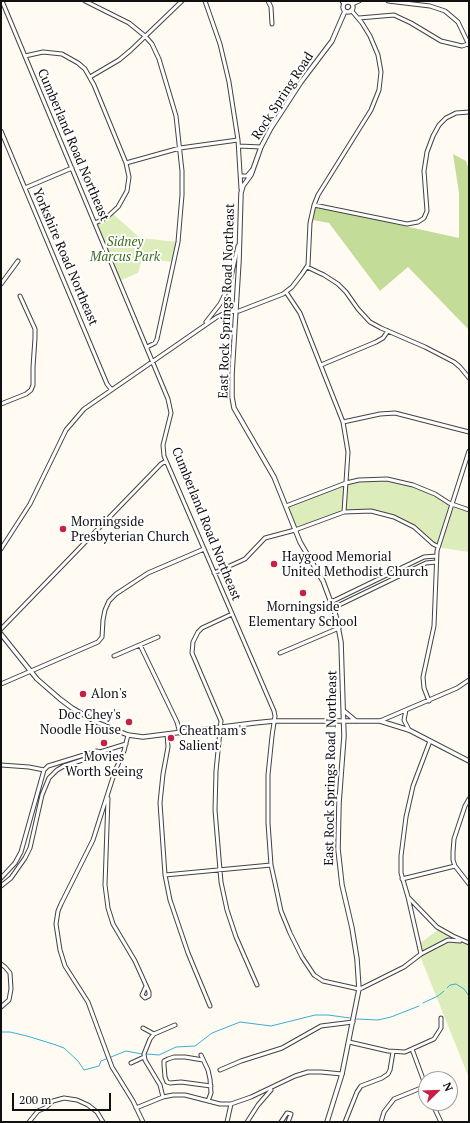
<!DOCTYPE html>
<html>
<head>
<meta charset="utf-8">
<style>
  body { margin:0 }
  #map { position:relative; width:470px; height:1123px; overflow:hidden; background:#fffbf3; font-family:"PT Serif",serif }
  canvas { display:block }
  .frame { position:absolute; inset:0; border:2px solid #101010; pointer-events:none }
  .north { position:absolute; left:418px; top:1071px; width:40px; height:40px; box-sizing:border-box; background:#fff; border:1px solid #9f9f9f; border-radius:50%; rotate:67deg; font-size:11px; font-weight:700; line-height:16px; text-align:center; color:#101010 }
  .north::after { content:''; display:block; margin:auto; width:14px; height:18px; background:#c62145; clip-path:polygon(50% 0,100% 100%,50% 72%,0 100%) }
  .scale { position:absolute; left:12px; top:1093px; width:99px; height:18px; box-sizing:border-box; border:2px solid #101010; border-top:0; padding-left:5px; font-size:12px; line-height:14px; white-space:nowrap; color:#101010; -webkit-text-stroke:3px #fff; paint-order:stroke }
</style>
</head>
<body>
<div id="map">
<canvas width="470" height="1123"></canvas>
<div class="frame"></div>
<div class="north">N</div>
<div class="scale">200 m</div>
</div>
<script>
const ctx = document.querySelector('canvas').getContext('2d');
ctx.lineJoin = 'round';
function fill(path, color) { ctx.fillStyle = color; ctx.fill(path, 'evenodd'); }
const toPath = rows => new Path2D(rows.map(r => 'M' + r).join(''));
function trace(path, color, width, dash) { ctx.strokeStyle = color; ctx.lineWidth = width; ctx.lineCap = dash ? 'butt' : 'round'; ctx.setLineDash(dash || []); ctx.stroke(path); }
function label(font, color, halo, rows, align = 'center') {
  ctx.font = font + ' "PT Serif",serif'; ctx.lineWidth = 4; ctx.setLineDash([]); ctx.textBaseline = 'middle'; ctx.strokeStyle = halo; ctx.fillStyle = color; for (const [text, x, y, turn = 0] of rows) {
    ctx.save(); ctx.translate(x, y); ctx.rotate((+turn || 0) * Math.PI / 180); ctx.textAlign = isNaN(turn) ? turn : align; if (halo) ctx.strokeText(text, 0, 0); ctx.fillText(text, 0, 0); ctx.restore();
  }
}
fill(toPath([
  [112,213,140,238,178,242,175,262,142,259,138,273,119,281,95,223],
  [363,479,385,479,419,487,450,504,469,509,469,552,436,547,419,530,398,518,374,511,341,511,295,529,286,507],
  [438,930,451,933,469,945,469,1078,416,946]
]), '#dcecba');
fill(toPath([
  [453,154,466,161,469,170,469,330,408,267,380,291,329,223,313,220,314,206,459,238,459,193]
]), '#c3dd99');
trace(toPath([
  [447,988,450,985,456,984,464,989,469,996],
  [423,1003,438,996,444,991],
  [356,1019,378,1020,391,1017,419,1006],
  [1,1032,10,1032,27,1036,53,1044,64,1048,78,1061,84,1070,99,1066,101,1061,106,1059],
  [147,1054,159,1055,176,1047,195,1046,212,1033,240,1022,271,1026,315,1015,328,1015,350,1018],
  [111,1057,126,1051,142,1054]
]), '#39afd2', 1);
const minor = toPath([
  [2,1,168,399,171,413,163,445,164,456,274,711,275,716,272,736,268,775,268,823,271,865,275,883,281,911,290,933,302,957,314,975,323,981,359,989,362,988,404,967,421,954,408,897],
  [85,1,129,23,145,36,152,44,159,59,176,116,182,171,182,195,178,242,157,339,155,343,147,347],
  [205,1,220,44,229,82,238,140,241,189],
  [268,1,271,7,272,24],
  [342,1,344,4],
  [388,1,430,6,445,11,458,22,469,45],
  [352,4,359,1],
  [359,18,394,15,411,23,441,41,462,46,468,44],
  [25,56,43,52,62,54,78,63,85,69,94,85,126,163,129,177,127,191,118,207,106,218,95,223],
  [90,77,119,60,131,50,182,1],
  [1,131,107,384,111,389],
  [239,146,261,147],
  [126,163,180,148,238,140],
  [241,176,247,176,252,170],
  [25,188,72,168],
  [314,205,407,224,418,222,424,218,427,211,424,171,427,152,433,136,439,125,446,118,456,113,469,112],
  [307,267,324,275,338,284,346,292,358,309,370,322,381,328,425,347,454,362,460,367,469,378],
  [1,284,18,261],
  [286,292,300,313,343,422,348,452,344,512],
  [206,322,220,304,229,286,238,246],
  [321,365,376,342,383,338,388,331],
  [1,404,26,394,31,390,33,385,33,367,35,338,35,329,20,296],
  [343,422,380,414,395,413,469,432],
  [286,506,346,483,359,480,387,479,413,485,435,494,449,503,469,510],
  [1,549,30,504,66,430,84,409,217,317,227,312,239,311,283,294,292,287,302,274,308,265,310,223,314,205,318,195,371,110,379,90,381,72,378,55,370,36,362,23,351,10],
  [214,573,245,559,265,538,295,530,344,512,371,511,394,517,414,527,433,544,437,546],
  [331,602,424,557,436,556],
  [333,608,426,563,436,562],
  [232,614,202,628,198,632,193,642,192,653,221,721,216,771,215,810,221,882,227,910,236,937,257,985],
  [1,629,161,464,166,461],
  [140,645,177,722,180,733],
  [280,653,339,628],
  [114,656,158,637],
  [1,684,98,642,102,637,103,620,105,610,109,601,116,594,148,573,204,549],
  [429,701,424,688,423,677,434,626,437,551,469,451],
  [406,710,404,720,409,730],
  [380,721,457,688,469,680],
  [167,734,168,747,163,774,160,803,165,875,170,900,188,953,210,1006],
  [128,735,124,751,115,771,93,840,61,904,58,911,56,924,60,950,65,966,88,1002,112,1067,133,1101,143,1122],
  [430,741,413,786,406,817,401,856,401,873,408,897,437,927,453,936,469,943],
  [1,765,29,767,44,770],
  [108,798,105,885,108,908,113,924,135,961,149,992,149,996,145,998,142,995,146,986],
  [469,799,465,806,454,839,453,852,453,860,455,866,469,884],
  [165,875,271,865],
  [1,878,15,863,21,852,44,770,48,766,97,751,100,752,126,744],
  [402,879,455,866],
  [1,886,11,878,25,858,30,848,42,795,49,778,57,770,64,766,98,755,100,752],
  [421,954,448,940,460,941],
  [1,964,5,967,10,973,11,989,9,1000,1,1007],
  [143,1028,154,1034],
  [349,1042,388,1051,405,1052,434,1039,441,1028,441,1018],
  [412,1049,426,1087],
  [201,1055,208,1070,210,1079,211,1093,208,1101],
  [203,1060,185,1057,174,1057,168,1059,164,1061,164,1065,165,1077,167,1082,170,1083,181,1082,211,1086],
  [131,1063,144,1057],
  [220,1070,241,1061,282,1048,321,1026,353,1022],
  [163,1097,160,1085,145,1060,144,1054,150,1039,154,1034,175,1025],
  [432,1103,441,1122],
  [136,1108,163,1097,173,1095,185,1095,220,1104,231,1104,251,1097,295,1076,308,1072,321,1072,342,1074],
  [29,1122,38,1111,45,1108,53,1101,64,1098,77,1100,88,1105,97,1112,103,1122],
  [227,1122,231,1104],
  [247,1122,258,1105,271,1090],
  [281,1122,287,1113,291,1114,288,1122],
  [345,1122,357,1092,361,1086,382,1078,388,1074,390,1070,393,1052],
  [381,1122,384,1112,394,1099,426,1086]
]);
const tertiary = toPath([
  '343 7a5 5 0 1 1 10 0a5 5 0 1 1-10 0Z',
  [1,634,37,679,60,699,72,708,96,722,128,735,143,737,254,723,274,721,380,721,409,730,469,761],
  [344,711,356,721],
  [327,1122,342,1074,359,989,357,959,352,928,342,885,338,849,339,803,344,736,341,642,336,616,323,581,300,542,274,477,234,408,232,397,232,374,239,261,241,193,243,186,251,175,261,147,271,128,301,82,332,41,345,11]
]);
trace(minor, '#434343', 5);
trace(tertiary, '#434343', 5.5);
trace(minor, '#fff', 3);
trace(tertiary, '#fff', 3.5);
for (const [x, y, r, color] of [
  [63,529,4,"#c62145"],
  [274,564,4,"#c62145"],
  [303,593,4,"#c62145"],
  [83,694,4,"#c62145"],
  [129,722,4,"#c62145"],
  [171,738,4,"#c62145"],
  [104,743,4,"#c62145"]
]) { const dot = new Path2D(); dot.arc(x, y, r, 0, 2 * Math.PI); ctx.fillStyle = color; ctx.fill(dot); trace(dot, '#fff', 1.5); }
label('13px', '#101010', '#fff', [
  ["Rock Spring Road",283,96,-57],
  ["Cumberland Road Northeast",73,145,67],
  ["Yorkshire Road Northeast",65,257,67],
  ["East Rock Springs Road Northeast",227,301,-88],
  ["Cumberland Road Northeast",206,524,68],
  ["East Rock Springs Road Northeast",331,768,-89]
]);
label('italic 13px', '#3a6b1c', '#fff', [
  ["Sidney",125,242],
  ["Marcus Park",125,257]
]);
label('13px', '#101010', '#fff', [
  ["Morningside",71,522],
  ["Presbyterian Church",71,537],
  ["Haygood Memorial",282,557],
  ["United Methodist Church",282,572],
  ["Morningside",303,607,"center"],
  ["Elementary School",303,622,"center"],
  ["Alon's",91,694],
  ["Doc Chey's",121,715,"right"],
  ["Noodle House",121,730,"right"],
  ["Cheatham's",179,731],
  ["Salient",179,746],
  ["Movies",104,757,"center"],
  ["Worth Seeing",104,772,"center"]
], 'left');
</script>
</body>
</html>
